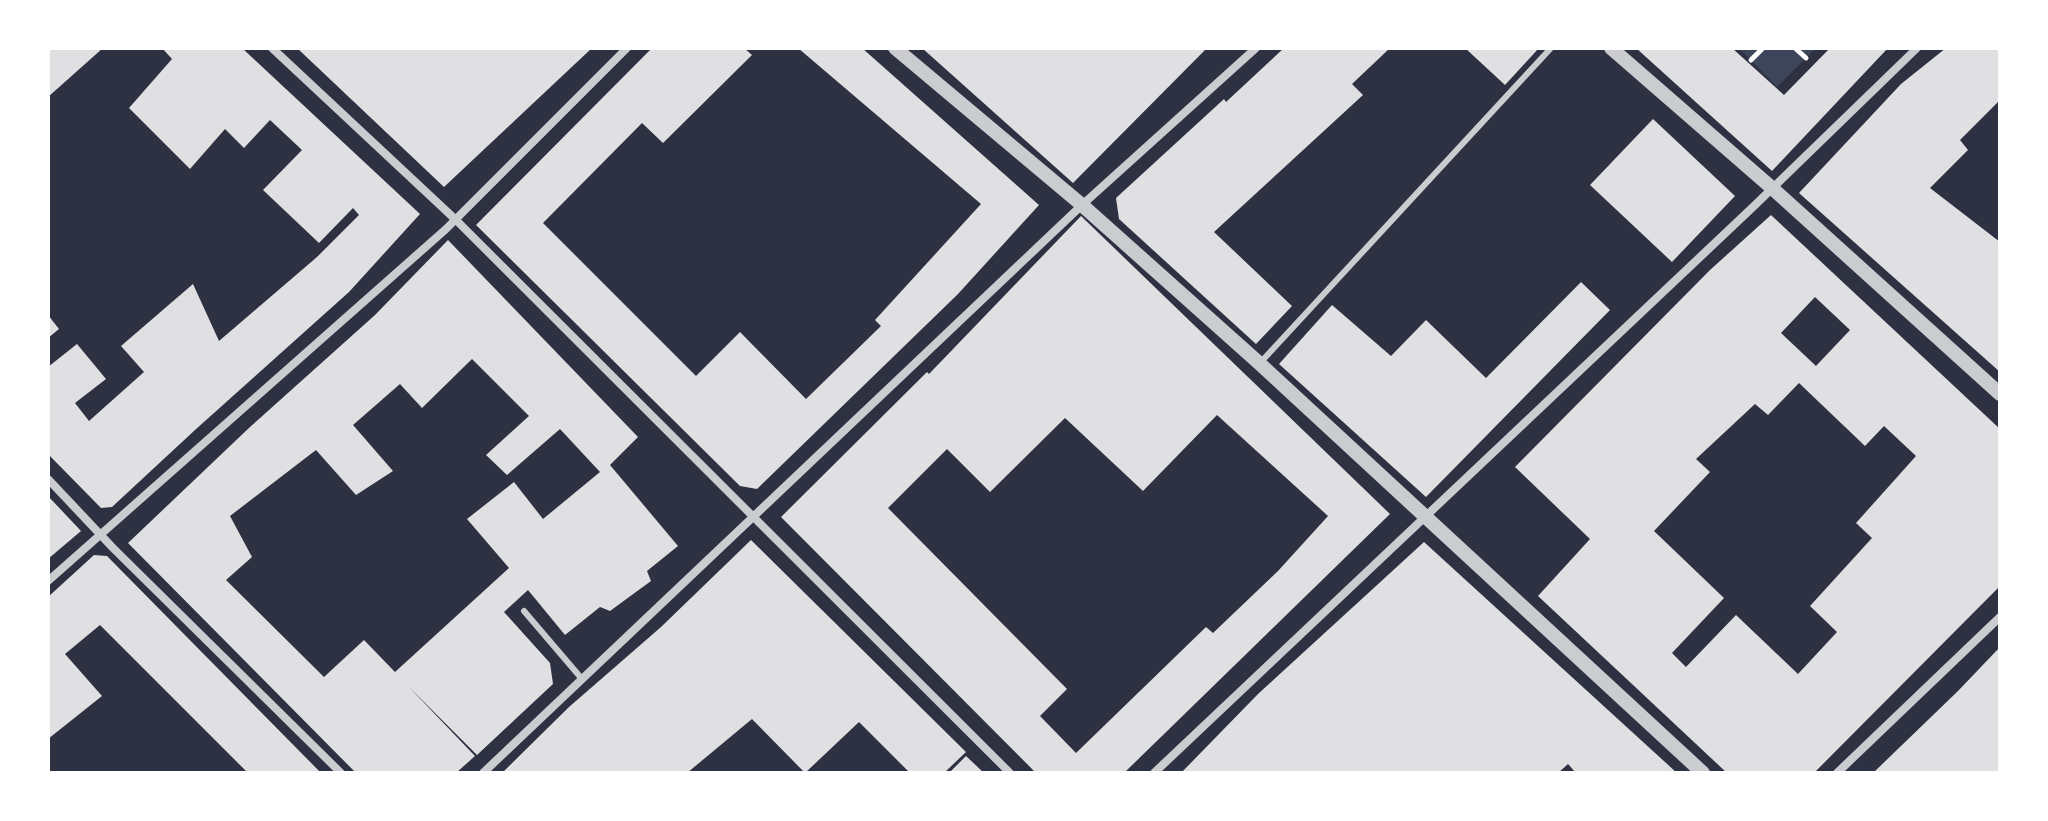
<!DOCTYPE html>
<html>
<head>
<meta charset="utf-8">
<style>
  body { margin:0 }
  #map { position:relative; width:2048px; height:821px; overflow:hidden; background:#2d3142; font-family:"Open Sans",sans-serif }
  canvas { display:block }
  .frame { position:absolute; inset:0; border:50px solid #fff; pointer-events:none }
</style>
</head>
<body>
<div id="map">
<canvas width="2048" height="821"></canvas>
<div class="frame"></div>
</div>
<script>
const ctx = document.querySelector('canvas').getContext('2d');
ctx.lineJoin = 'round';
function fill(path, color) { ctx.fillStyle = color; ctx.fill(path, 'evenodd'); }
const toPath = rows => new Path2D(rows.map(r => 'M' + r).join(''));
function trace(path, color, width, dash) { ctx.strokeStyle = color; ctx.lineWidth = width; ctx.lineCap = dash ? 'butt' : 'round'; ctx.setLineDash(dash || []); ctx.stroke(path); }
fill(toPath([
  [1739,48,1816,48,1777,87]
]), '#3c4559');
fill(toPath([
  [48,48,103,48,48,97],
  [162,48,242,48,420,214,349,292,195,430,112,507,101,508,48,454,48,367,77,344,106,379,75,403,89,421,144,372,121,346,193,284,219,341,317,257,359,215,353,208,319,243,263,190,302,150,270,120,244,148,225,129,190,169,129,108,172,59],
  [297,48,592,48,444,187],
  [652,48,744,48,752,55,663,143,642,123,543,223,696,376,740,332,806,399,881,326,875,320,981,204,798,48,862,48,1039,205,958,294,757,489,740,486,476,225],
  [922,48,1207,48,1073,183],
  [1284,48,1390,48,1352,84,1363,95,1214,232,1292,306,1256,344,1119,219,1116,198,1224,99,1226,102],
  [1465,48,1539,48,1505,85],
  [1636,48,1732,48,1784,95,1830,48,1888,48,1772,171],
  [1946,48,2000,48,2000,100,1960,140,1968,150,1930,188,2000,242,2000,372,1799,193,1901,84],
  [1653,119,1735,196,1672,262,1590,185],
  [1771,215,2000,429,2000,586,1814,773,1727,773,1538,596,1590,539,1515,467,1710,270],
  [1815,297,1850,330,1816,366,1781,333],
  [1799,383,1865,446,1884,426,1916,456,1856,523,1872,538,1810,606,1837,632,1798,674,1736,615,1686,667,1672,653,1724,598,1654,531,1710,472,1696,459,1755,404,1768,415],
  [1081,216,1390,514,1124,773,1036,773,781,517,927,372,929,374],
  [1217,415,1328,516,1278,571,1213,633,1206,627,1076,753,1040,716,1067,689,888,508,947,449,990,492,1065,418,1143,491],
  [448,240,638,437,610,465,678,546,647,571,651,581,610,611,600,607,565,635,528,590,504,612,550,663,553,684,477,755,408,686,475,756,456,773,356,773,128,543,250,427,375,315],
  [472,359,529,416,486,455,507,475,560,429,600,472,543,519,514,482,467,519,509,568,395,672,364,640,324,677,226,580,252,557,230,516,316,450,356,495,393,471,353,425,400,384,422,408],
  [1581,282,1610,310,1426,497,1279,364,1332,305,1391,356,1426,320,1486,378],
  [48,315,59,329,48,338],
  [48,496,81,531,48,559],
  [751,540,966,752,944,773,910,773,859,722,805,773,752,719,687,773,502,773,569,707,661,627],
  [1424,542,1677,773,1576,773,1568,764,1558,773,1181,773,1258,694],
  [94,555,107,556,321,773,248,773,100,625,65,654,102,696,48,739,48,597],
  [2000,647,2000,773,1873,773,1958,691],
  [966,756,984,773,949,773]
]), '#e0e0e3');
trace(toPath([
  [1795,48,1806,58],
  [1751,60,1763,48]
]), '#fff', 5);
trace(toPath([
  [1260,363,1551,48],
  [524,611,582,679]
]), '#caccd0', 6);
trace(toPath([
  [272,48,456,220,1010,773],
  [48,479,113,548,341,773],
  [48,581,446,229,627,48],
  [483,773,1082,205,1256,48],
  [1154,773,1753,207,1917,48],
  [1837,773,2000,617]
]), '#caccd0', 8);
trace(toPath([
  [895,48,1082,205,1259,363,1703,773],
  [1611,48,1772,188,2000,394]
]), '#caccd0', 14);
</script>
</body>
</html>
